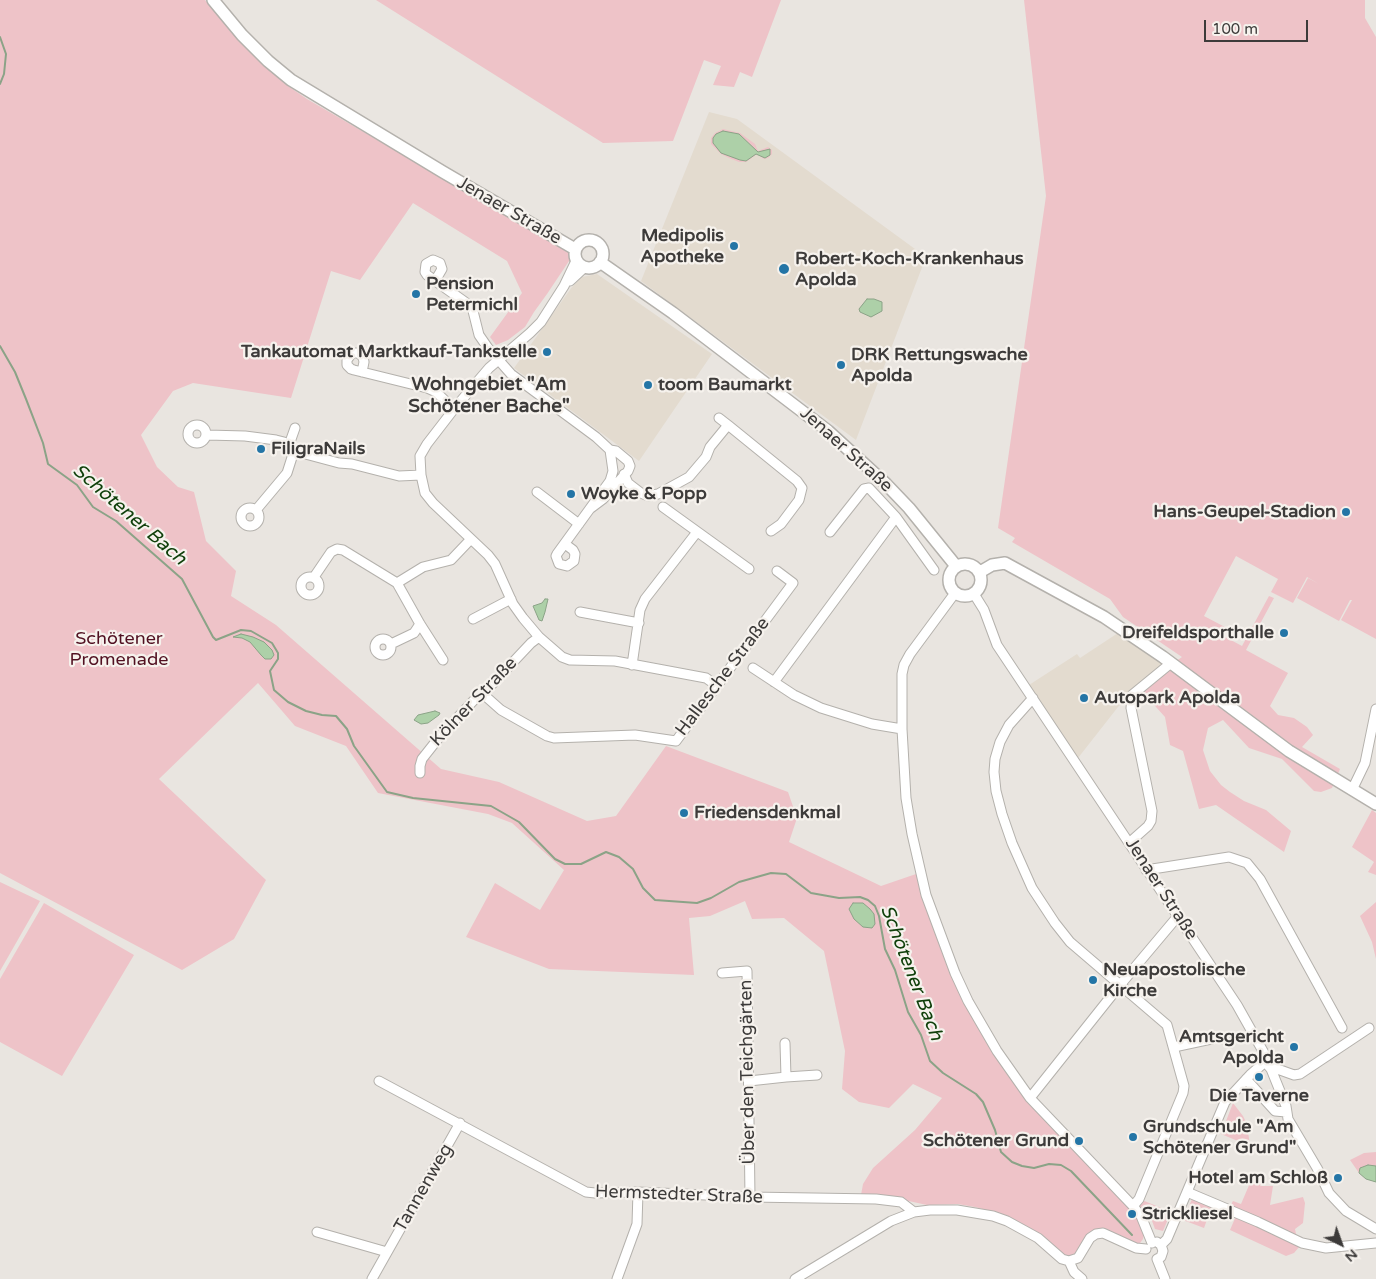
<!DOCTYPE html>
<html>
<head>
<meta charset="utf-8">
<style>
  body { margin:0 }
  #map { position:relative; width:1376px; height:1279px; overflow:hidden; background:#e9e5e0; font-family:"Varela Round",sans-serif }
  canvas { display:block }
  .north { position:absolute; left:1316px; top:1219px; width:50px; height:50px; -webkit-text-stroke:4px #f6f2ed; paint-order:stroke; rotate:138deg; font-size:14px; font-weight:700; line-height:20px; text-align:center; color:#3d3b3a }
  .north::after { content:''; display:block; margin:auto; width:18px; height:22px; background:#3d3b3a; clip-path:polygon(50% 0,100% 100%,50% 72%,0 100%) }
  .scale { position:absolute; left:1204px; top:20px; width:104px; height:22px; box-sizing:border-box; border:2px solid #3d3b3a; border-top:0; padding-left:6px; font-size:15px; line-height:18px; white-space:nowrap; color:#3d3b3a; -webkit-text-stroke:4px #f6f2ed; paint-order:stroke }
</style>
</head>
<body>
<div id="map">
<canvas width="1376" height="1279"></canvas>
<div class="north">N</div>
<div class="scale">100 m</div>
</div>
<script>
const ctx = document.querySelector('canvas').getContext('2d');
ctx.lineJoin = 'round';
function fill(path, color) { ctx.fillStyle = color; ctx.fill(path, 'evenodd'); }
const toPath = rows => new Path2D(rows.map(r => 'M' + r).join(''));
function trace(path, color, width, dash) { ctx.strokeStyle = color; ctx.lineWidth = width; ctx.lineCap = dash ? 'butt' : 'round'; ctx.setLineDash(dash || []); ctx.stroke(path); }
function label(font, color, halo, rows, align = 'center') {
  ctx.font = font + ' "Varela Round",sans-serif'; ctx.lineWidth = 4.5; ctx.setLineDash([]); ctx.textBaseline = 'middle'; ctx.strokeStyle = halo; ctx.fillStyle = color; for (const [text, x, y, turn = 0] of rows) {
    ctx.save(); ctx.translate(x, y); ctx.rotate((+turn || 0) * Math.PI / 180); ctx.textAlign = isNaN(turn) ? turn : align; if (halo) ctx.strokeText(text, 0, 0); ctx.fillText(text, 0, 0); ctx.restore();
  }
}
fill(toPath([
  [709,112,737,119,926,257,856,440,641,281],
  [597,274,712,354,639,461,514,368,572,287,582,277],
  [1118,633,1166,664,1138,687,1118,707,1078,758,1029,685,1077,654,1080,658]
]), '#e3dbcf');
fill(toPath([
  [0,0,205,0,239,40,265,67,288,86,307,99,568,251,571,258,547,294,534,312,525,327,508,340,496,345,490,337,522,293,507,261,413,203,360,280,331,271,291,398,193,383,173,391,141,435,157,467,178,487,194,492,206,541,236,571,231,596,276,625,441,769,499,782,587,821,616,816,666,746,788,792,797,818,789,842,881,886,916,874,938,941,952,974,993,1053,1027,1102,1130,1208,1137,1217,1144,1234,1143,1239,1140,1243,1136,1245,1103,1230,1081,1251,1070,1258,1064,1257,1008,1216,975,1207,958,1204,927,1205,904,1200,861,1195,863,1184,873,1168,915,1130,942,1098,913,1084,889,1108,859,1102,842,1089,845,1051,824,951,784,918,752,919,745,901,710,916,689,918,694,975,549,969,466,937,495,883,540,910,564,870,512,823,488,814,378,793,346,746,295,726,258,683,159,779,266,880,234,939,182,970,0,873],
  [376,0,781,0,752,77,740,72,734,87,713,85,721,66,704,60,673,141,603,143],
  [1024,0,1365,0,1365,18,1376,37,1376,639,1341,620,1352,600,1350,600,1339,621,1297,598,1308,578,1319,584,1307,577,1293,603,1271,592,1278,579,1236,556,1204,616,1240,635,1239,636,1222,627,1214,631,1242,646,1269,596,1274,598,1246,650,1288,673,1270,706,1278,715,1294,718,1307,727,1313,735,1302,747,1340,769,1332,788,1321,792,1314,791,1282,759,1249,748,1223,720,1208,728,1203,750,1210,771,1221,785,1230,792,1244,801,1266,810,1291,831,1284,852,1216,805,1199,809,1183,751,1170,745,1165,717,1138,687,1182,657,1123,617,1110,599,1012,542,1015,538,998,528,1046,196],
  [723,129,740,133,755,144,758,151,768,147,772,150,772,154,768,158,764,159,757,154,746,162,739,162,729,158,721,154,711,144,711,138,715,133],
  [1372,810,1376,813,1376,875,1368,872,1374,862,1352,847],
  [0,882,40,901,0,971],
  [1376,902,1376,959,1372,942,1360,916],
  [44,903,134,955,62,1076,0,1042,0,979],
  [1233,1103,1243,1116,1247,1124,1250,1146,1221,1134],
  [1376,1152,1376,1166,1359,1171,1359,1173,1350,1160,1364,1153],
  [1244,1174,1262,1181,1260,1186,1273,1186,1270,1205,1303,1197,1305,1203,1303,1223,1295,1229,1297,1239,1229,1208,1233,1201,1241,1204,1250,1183,1242,1179],
  [1193,1197,1212,1206,1204,1228,1183,1220],
  [1142,1200,1171,1212,1163,1231,1155,1229,1148,1210,1143,1212,1139,1205],
  [1236,1216,1295,1245,1300,1246,1294,1253,1286,1256,1230,1230]
]), '#eec3c8');
const water = toPath([
  [723,131,739,134,758,152,770,149,770,155,765,158,756,154,746,161,740,160,721,153,713,143,713,138,716,134,723,131],
  [867,299,874,299,882,302,882,311,871,317,860,312,859,309,867,299],
  [545,599,548,599,545,612,542,621,539,620,533,606,542,603,545,599],
  [241,634,253,637,264,642,272,650,274,655,271,659,265,659,261,655,250,642,242,638,233,637,241,634],
  [435,711,440,713,439,715,428,723,421,724,414,720,418,715,435,711],
  [853,903,863,903,870,909,874,914,875,924,872,928,863,927,854,919,849,909,853,903],
  [1368,1165,1376,1166,1376,1182,1366,1179,1359,1173,1360,1168,1368,1165]
]);
fill(water, '#add0a8');
trace(water, '#8ba387', 1);
trace(toPath([
  [0,37,6,54,4,74,0,84],
  [0,346,15,372,26,399,43,443,48,464,77,485,93,507,116,521,182,579,213,637,216,640,241,630,251,631,272,643,278,653,278,659,270,671,274,690,288,702,306,711,322,715,336,716,347,729,354,746,387,792,413,798,491,806,519,822,555,859,565,864,581,864,606,852,619,857,633,869,643,888,655,900,697,903,711,898,739,882,771,873,786,874,811,893,839,898,860,897,868,900,875,906,879,916,885,949,895,970,908,1012,921,1035,930,1061,943,1073,976,1094,983,1102,995,1130,1001,1152,1012,1162,1022,1166,1034,1168,1049,1164,1061,1165,1071,1171,1132,1235]
]), '#8ba387', 2);
const minor = toPath([
  [576,261,564,286,541,322,530,333,489,368,454,409,427,444,420,456,421,475,425,493,433,503,488,555,495,564,513,604,523,618,539,637,562,657,570,660,615,661,706,678,716,685],
  [435,281,442,269,440,263,433,260,426,264,425,272,427,275,472,307,479,335,488,348,511,374,596,437,610,450,616,451,628,461,630,466,628,471,603,499,591,508],
  [570,281,585,267],
  [362,372,364,362,363,357,358,353,352,353,347,360,347,365,351,369,354,370,427,388,436,392,454,409],
  '188 434a9 9 0 1 1 18 0a9 9 0 1 1-18 0Z',
  [728,425,797,481,802,488,799,500,781,524,771,531],
  [207,435,245,436,276,440,284,442,294,451,339,463,352,464,399,476,421,475],
  [289,445,295,428],
  [624,474,628,483,641,493,648,496,658,494,689,477,706,457,710,447,728,425,719,418],
  [537,492,579,524],
  [663,507,749,569],
  '241 517a9 9 0 1 1 18 0a9 9 0 1 1-18 0Z',
  [256,510,287,473,294,451],
  [830,532,864,489,869,488,896,517,934,570],
  [565,544,573,550,575,554,574,561,567,566,559,564,556,556,557,554,610,481,613,471,610,450],
  [314,577,331,552,337,549,343,550,397,583,423,567,451,560,471,539],
  '301 586a9 9 0 1 1 18 0a9 9 0 1 1-18 0Z',
  [397,583,420,624,443,660],
  [955,593,910,654,904,665,902,674,902,729,906,798,912,834,926,895,955,973,968,1001,997,1051,1030,1098,1133,1206,1141,1216,1152,1243],
  [974,594,984,610,997,645,1237,1005,1264,1053,1265,1062,1271,1069,1286,1106,1288,1119,1317,1168,1329,1193,1346,1211,1376,1229],
  [580,612,639,623],
  [473,619,511,599],
  '375 647a8 8 0 1 1 16 0a8 8 0 1 1-16 0Z',
  [391,644,414,633,420,624],
  [632,665,640,610,645,599,697,532],
  [753,668,794,695,821,708,872,724,902,729],
  [774,682,896,517],
  [483,694,501,710,547,736,554,738,635,735,676,741,793,583,777,571],
  [1033,698,1009,725,1000,742,995,759,994,772,996,791,1002,814,1012,843,1032,888,1055,923,1070,942,1167,1025,1184,1086,1183,1093,1139,1199,1133,1206],
  [420,773,420,766,422,759,441,735,476,698,483,694,531,643,539,637],
  [1352,790,1365,763,1376,709],
  [1130,842,1148,826,1151,821,1152,811,1131,708,1132,695,1171,663],
  [1146,870,1229,857,1247,863,1260,879,1342,1028],
  [722,973,747,971,750,1197],
  [1174,1047,1216,1038,1225,1039],
  [1269,1066,1294,1075,1300,1074,1369,1028],
  [786,1077,817,1075],
  [1246,1079,1275,1111,1286,1112],
  [379,1081,586,1192,595,1193,638,1192,750,1197,876,1199,901,1202,914,1212],
  [749,1081,786,1077,785,1043],
  [1030,1098,1120,985,1178,916],
  [1187,1192,1258,1222,1302,1243,1326,1248,1376,1243],
  [317,1232,387,1252],
  [1161,1245,1167,1239,1225,1102,1250,1075,1265,1062],
  [1157,1259,1161,1257,1163,1251,1161,1245,1157,1242],
  [1157,1259,1165,1279],
  [1069,1261,1078,1258,1090,1238,1096,1234,1103,1233,1136,1248,1146,1249],
  [1069,1261,1074,1272,1082,1279],
  [372,1279,460,1123],
  [617,1279,637,1224,638,1192],
  [795,1279,891,1221,914,1212,930,1210,957,1210,993,1216,1007,1221,1038,1238,1062,1259,1069,1261]
]);
const major = toPath([
  [213,0,242,35,268,61,291,80,443,172,575,249],
  '575 254a14 14 0 1 1 28 0a14 14 0 1 1-28 0Z',
  [600,262,673,313,828,431,886,484,909,508,956,566],
  '949 580a16 16 0 1 1 32 0a16 16 0 1 1-32 0Z',
  [980,572,992,565,1005,563,1104,617,1163,657,1289,751,1376,804]
]);
trace(minor, '#b4b1ac', 11);
trace(major, '#b4b1ac', 14);
trace(minor, '#fff', 9);
trace(major, '#fff', 11);
for (const [x, y, r, color] of [
  [734,246,5,"#2475a6"],
  [784,269,6,"#2475a6"],
  [416,294,5,"#2475a6"],
  [547,352,5,"#2475a6"],
  [841,365,5,"#2475a6"],
  [648,385,5,"#2475a6"],
  [261,449,5,"#2475a6"],
  [571,494,5,"#2475a6"],
  [1346,512,5,"#2475a6"],
  [1284,633,5,"#2475a6"],
  [1084,698,5,"#2475a6"],
  [684,813,5,"#2475a6"],
  [1093,980,5,"#2475a6"],
  [1294,1047,5,"#2475a6"],
  [1259,1077,5,"#2475a6"],
  [1133,1137,5,"#2475a6"],
  [1079,1141,5,"#2475a6"],
  [1338,1178,5,"#2475a6"],
  [1132,1214,5,"#2475a6"]
]) { const dot = new Path2D(); dot.arc(x, y, r, 0, 2 * Math.PI); ctx.fillStyle = color; ctx.fill(dot); trace(dot, '#f6f2ed', 2); }
label('18px', '#3d3b3a', '#f6f2ed', [
  ["Jenaer Straße",509,211,30],
  ["Jenaer Straße",846,450,42],
  ["Hallesche Straße",723,677,-53],
  ["Kölner Straße",474,702,-46],
  ["Jenaer Straße",1161,889,57],
  ["Über den Teichgärten",748,1072,-91],
  ["Tannenweg",424,1188,-60],
  ["Hermstedter Straße",679,1195,2]
]);
label('bold 18px', '#3d3b3a', '#f6f2ed', [
  ["Medipolis",724,236,"right"],
  ["Apotheke",724,257,"right"],
  ["Robert-Koch-Krankenhaus",795,259],
  ["Apolda",795,280],
  ["Pension",426,284],
  ["Petermichl",426,305],
  ["Tankautomat Marktkauf-Tankstelle",537,352,"right"],
  ["DRK Rettungswache",851,355],
  ["Apolda",851,376],
  ["toom Baumarkt",658,385],
  ["FiligraNails",271,449],
  ["Woyke & Popp",581,494],
  ["Hans-Geupel-Stadion",1336,512,"right"],
  ["Dreifeldsporthalle",1274,633,"right"],
  ["Autopark Apolda",1094,698],
  ["Friedensdenkmal",694,813],
  ["Neuapostolische",1103,970],
  ["Kirche",1103,991],
  ["Amtsgericht",1284,1037,"right"],
  ["Apolda",1284,1058,"right"],
  ["Die Taverne",1259,1096,"center"],
  ["Grundschule \"Am",1143,1127],
  ["Schötener Grund\"",1143,1148],
  ["Schötener Grund",1069,1141,"right"],
  ["Hotel am Schloß",1328,1178,"right"],
  ["Strickliesel",1142,1214]
], 'left');
label('18px', '#511021', '#f6f2ed', [
  ["Schötener",119,639],
  ["Promenade",119,660]
]);
label('bold 19px', '#3d3b3a', '#f6f2ed', [
  ["Wohngebiet \"Am",489,385],
  ["Schötener Bache\"",489,407]
]);
label('italic 19px', '#10400b', '#f6f2ed', [
  ["Schötener Bach",129,515,41],
  ["Schötener Bach",911,973,69]
]);
</script>
</body>
</html>
